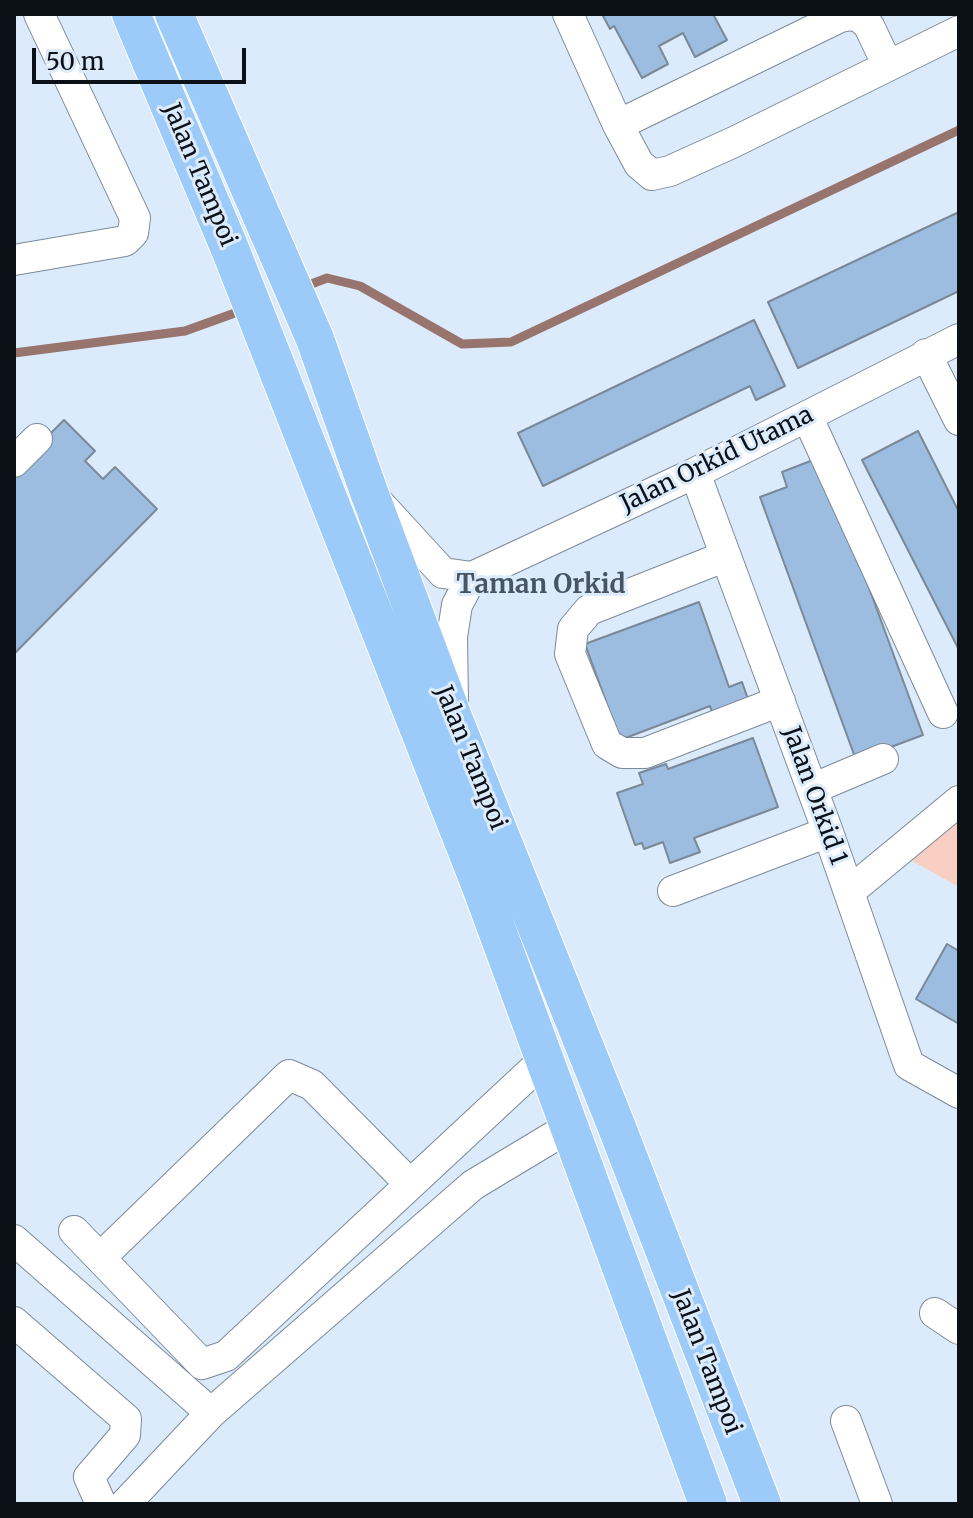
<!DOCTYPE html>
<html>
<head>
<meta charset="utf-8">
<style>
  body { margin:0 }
  #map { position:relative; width:973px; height:1518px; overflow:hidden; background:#dcebfc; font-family:Merriweather,serif }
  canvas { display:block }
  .frame { position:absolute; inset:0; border:16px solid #0c1117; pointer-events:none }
  .scale { position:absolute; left:32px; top:48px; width:214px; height:36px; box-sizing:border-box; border:4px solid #0c1117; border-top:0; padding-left:10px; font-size:24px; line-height:28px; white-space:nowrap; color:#0c1117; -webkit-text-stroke:6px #dcebfc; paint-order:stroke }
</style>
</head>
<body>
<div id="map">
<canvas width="973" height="1518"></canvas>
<div class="frame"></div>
<div class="scale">50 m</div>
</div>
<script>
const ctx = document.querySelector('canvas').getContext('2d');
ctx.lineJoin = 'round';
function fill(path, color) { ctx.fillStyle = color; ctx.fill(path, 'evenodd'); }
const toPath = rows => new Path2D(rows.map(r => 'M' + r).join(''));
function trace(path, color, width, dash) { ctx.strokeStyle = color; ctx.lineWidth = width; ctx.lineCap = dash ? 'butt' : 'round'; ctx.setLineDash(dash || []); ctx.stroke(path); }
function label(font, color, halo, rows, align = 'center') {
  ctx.font = font + ' Merriweather,serif'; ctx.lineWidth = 6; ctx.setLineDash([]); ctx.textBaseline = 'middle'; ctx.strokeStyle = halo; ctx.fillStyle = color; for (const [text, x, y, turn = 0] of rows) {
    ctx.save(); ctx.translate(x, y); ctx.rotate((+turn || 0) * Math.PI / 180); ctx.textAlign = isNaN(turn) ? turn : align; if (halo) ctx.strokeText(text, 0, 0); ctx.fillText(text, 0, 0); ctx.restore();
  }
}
fill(toPath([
  [959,792,959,887,887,847]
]), '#f9cec3');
trace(toPath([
  [301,288,327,278,360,286,462,344,511,342,959,130],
  [14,353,185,331,246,309]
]), '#97756e', 9);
const building = toPath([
  [602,14,713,14,727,40,695,57,683,33,659,46,668,64,642,78,614,26,610,29,602,14],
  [959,212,959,291,798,368,768,302,959,212],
  [754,320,785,386,756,400,750,386,543,486,518,433,754,320],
  [64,420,95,451,85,461,103,479,115,467,157,509,14,654,14,470,64,420],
  [918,431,959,512,959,650,862,460,918,431],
  [821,457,923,735,856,760,760,497,787,487,782,472,821,457],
  [699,602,729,687,742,682,749,702,713,716,710,706,620,740,585,644,699,602],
  [753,738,778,807,694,838,700,852,670,863,663,842,644,849,642,843,635,845,617,793,643,784,639,773,666,764,668,769,753,738],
  [947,944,959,951,959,1024,916,999,947,944]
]);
fill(building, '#9cbde0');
trace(building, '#7a8897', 2);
const minor = toPath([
  [568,14,618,125,639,164,652,175,670,171,734,142,959,31],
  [618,125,840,17,851,15,861,18,869,26,888,66],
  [14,260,125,241,133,233,135,218,39,14],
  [926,354,959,420],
  [807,416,943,713],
  [14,462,37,439],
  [695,473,828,832,909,1065,959,1093],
  [376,500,443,573,472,577,695,473,959,339],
  [726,556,589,610,573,629,570,654,607,744,622,753,645,753,780,701],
  [453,702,452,637,457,605,472,577],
  [812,789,883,759],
  [673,891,828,832],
  [849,892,959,801],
  [74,1231,202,1364,226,1356,545,1059],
  [14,1240,211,1413],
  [100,1258,289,1075,312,1085,410,1184],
  [935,1313,959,1329],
  [14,1322,126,1419,125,1435,89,1477,101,1504],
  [846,1421,877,1504],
  [125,1504,211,1413,473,1185,571,1126]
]);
const major = toPath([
  [131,14,230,249,480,884,708,1504],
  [174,14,315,339,369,492,454,720,616,1125,762,1504]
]);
trace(minor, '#7c8a99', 32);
trace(major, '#fff', 40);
trace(minor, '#fff', 30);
trace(major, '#9dcbf9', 38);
label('24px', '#0c1117', '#dcebfc', [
  ["Jalan Tampoi",199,175,67],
  ["Jalan Orkid Utama",717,460,-26],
  ["Jalan Tampoi",470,758,68],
  ["Jalan Orkid 1",814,796,70],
  ["Jalan Tampoi",706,1362,69]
]);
label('bold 26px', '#475461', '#dcebfc', [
  ["Taman Orkid",541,586]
]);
</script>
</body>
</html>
